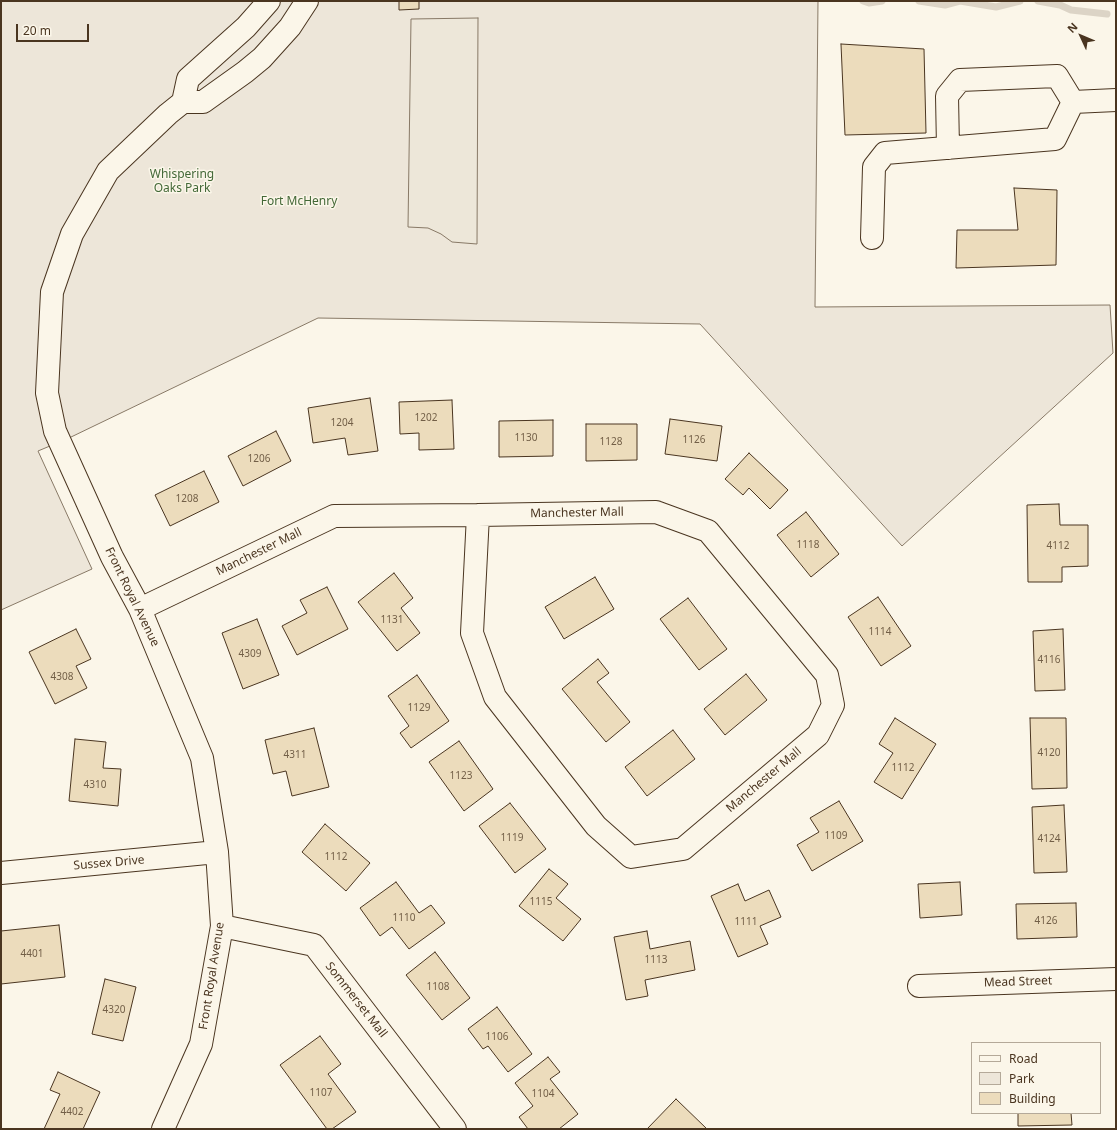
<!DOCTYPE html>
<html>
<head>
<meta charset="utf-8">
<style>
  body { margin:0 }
  #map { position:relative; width:1117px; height:1130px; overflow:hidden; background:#fbf6e9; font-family:"Noto Sans",sans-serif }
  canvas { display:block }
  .frame { position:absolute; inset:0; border:2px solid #4a3520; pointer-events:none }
  .legend { position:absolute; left:971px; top:1042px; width:130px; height:72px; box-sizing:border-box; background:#fbf6e9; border:1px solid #b4a999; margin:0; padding:5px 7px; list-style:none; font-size:12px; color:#4a3520 }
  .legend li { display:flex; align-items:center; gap:8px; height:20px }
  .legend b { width:20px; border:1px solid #b4a999 }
  .north { position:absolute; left:1061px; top:16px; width:40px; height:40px; -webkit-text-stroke:3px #fbf6e9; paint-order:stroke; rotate:314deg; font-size:11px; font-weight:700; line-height:16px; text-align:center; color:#4a3520 }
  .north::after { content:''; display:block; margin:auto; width:14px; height:18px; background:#4a3520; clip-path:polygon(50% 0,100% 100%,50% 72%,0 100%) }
  .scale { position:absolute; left:16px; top:24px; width:73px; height:18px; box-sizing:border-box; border:2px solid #4a3520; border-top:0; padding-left:5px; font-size:12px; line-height:14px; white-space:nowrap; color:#4a3520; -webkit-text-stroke:3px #fbf6e9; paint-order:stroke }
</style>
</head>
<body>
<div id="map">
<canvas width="1117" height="1130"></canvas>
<div class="frame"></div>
<ul class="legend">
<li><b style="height:5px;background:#fbf6e9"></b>Road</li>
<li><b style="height:11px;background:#ede6d9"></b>Park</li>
<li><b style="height:11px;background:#ecdcbc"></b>Building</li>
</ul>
<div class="north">N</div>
<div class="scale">20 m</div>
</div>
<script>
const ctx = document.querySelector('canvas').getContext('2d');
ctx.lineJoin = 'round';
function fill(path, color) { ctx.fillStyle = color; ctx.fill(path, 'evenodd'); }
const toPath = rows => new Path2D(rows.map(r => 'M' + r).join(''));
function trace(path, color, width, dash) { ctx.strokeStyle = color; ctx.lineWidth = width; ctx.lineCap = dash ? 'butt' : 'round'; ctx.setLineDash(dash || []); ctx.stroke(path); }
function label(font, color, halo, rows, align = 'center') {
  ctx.font = font + ' "Noto Sans",sans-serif'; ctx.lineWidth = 3; ctx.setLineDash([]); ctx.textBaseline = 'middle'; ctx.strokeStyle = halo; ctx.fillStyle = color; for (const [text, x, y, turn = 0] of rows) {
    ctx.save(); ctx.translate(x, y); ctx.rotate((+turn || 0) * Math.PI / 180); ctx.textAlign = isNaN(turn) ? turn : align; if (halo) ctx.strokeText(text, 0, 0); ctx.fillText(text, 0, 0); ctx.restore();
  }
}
const green = toPath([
  [1,1,818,1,815,307,1110,305,1113,353,902,546,700,324,318,318,69,438,38,451,92,569,1,610,1,1]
]);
fill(green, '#ede6d9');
trace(green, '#887966', 1);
const parking = toPath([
  [478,18,477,244,452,242,441,234,428,228,408,227,411,19,478,18]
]);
fill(parking, '#ede7d9');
trace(parking, '#887966', 1);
trace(toPath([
  [863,1,869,3,882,1],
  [919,1,945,5,960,1,996,7,1020,1],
  [1038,1,1060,5,1071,10,1107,14]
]), '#dcd4c6', 7);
const building = toPath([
  [399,1,419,1,419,9,399,10,399,1],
  [841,44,924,49,926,133,845,135,841,44],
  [1014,188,1057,190,1056,265,956,268,957,230,1018,230,1014,188],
  [370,398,378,451,348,455,345,438,313,443,308,408,370,398],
  [452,400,454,449,419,450,419,433,400,434,399,402,452,400],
  [670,419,722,426,717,461,665,454,670,419],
  [553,420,553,456,499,457,499,421,553,420],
  [586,424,637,424,637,460,586,461,586,424],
  [276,431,291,461,243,486,228,456,276,431],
  [749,453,788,490,770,509,749,488,743,495,725,479,749,453],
  [204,471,219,502,170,526,155,495,204,471],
  [1059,504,1060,525,1088,525,1088,566,1062,567,1062,582,1028,582,1027,505,1059,504],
  [806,512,839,554,811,577,777,535,806,512],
  [394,573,413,598,401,608,420,633,397,651,358,602,394,573],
  [595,577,614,609,564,639,545,607,595,577],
  [327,587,348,629,297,655,282,626,307,613,300,600,327,587],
  [878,597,911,646,881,666,848,617,878,597],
  [688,598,727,649,699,670,660,619,688,598],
  [257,619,279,675,243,689,222,633,257,619],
  [76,629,91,659,76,666,87,688,55,704,29,652,76,629],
  [1063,629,1065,690,1035,691,1033,631,1063,629],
  [598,659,609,673,597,682,630,722,606,742,562,689,598,659],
  [746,674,767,700,725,735,704,709,746,674],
  [417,675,449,721,411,748,400,733,409,726,388,696,417,675],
  [895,718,936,744,902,799,874,782,893,753,879,744,895,718],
  [1030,718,1066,718,1067,788,1032,789,1030,718],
  [314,728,329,787,292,796,286,771,273,774,265,740,314,728],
  [673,730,695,759,647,796,625,767,673,730],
  [75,739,106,742,103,768,121,769,118,806,69,801,75,739],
  [459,741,493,789,464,811,429,762,459,741],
  [839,801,863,841,812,871,797,845,819,832,810,818,839,801],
  [510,803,546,849,515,873,479,826,510,803],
  [1064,805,1067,872,1034,873,1032,807,1064,805],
  [325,824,370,863,346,891,302,852,325,824],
  [549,869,568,884,556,898,581,919,563,941,519,906,549,869],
  [396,882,419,913,431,905,445,923,409,949,392,927,380,936,360,908,396,882],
  [960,882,962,915,920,918,918,884,960,882],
  [738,884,745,901,769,890,781,917,760,926,768,944,738,957,711,896,738,884],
  [1076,903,1077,937,1017,939,1016,904,1076,903],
  [59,925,65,977,1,984,1,931,59,925],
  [647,931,650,949,690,941,695,970,645,980,648,996,626,1000,614,937,647,931],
  [435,952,470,998,442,1020,406,975,435,952],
  [105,979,136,987,123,1041,92,1034,105,979],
  [497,1007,532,1054,508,1072,488,1046,483,1049,468,1029,497,1007],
  [320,1036,341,1064,328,1074,356,1112,332,1129,327,1129,280,1065,320,1036],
  [548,1057,560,1072,550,1079,578,1114,559,1129,528,1129,519,1117,533,1106,515,1083,548,1057],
  [58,1072,100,1092,83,1129,44,1129,60,1094,50,1090,58,1072],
  [676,1099,707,1129,647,1129,676,1099],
  [1018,1113,1071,1113,1072,1125,1018,1126,1018,1113]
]);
fill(building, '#ecdcbc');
trace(building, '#4a3520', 1);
const minor = toPath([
  [183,102,188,79,246,27,269,1],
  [948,148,947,96,960,80,1057,76,1073,102],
  [872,238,874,167,885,153,1055,139,1073,102,1116,100],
  [656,512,708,531,827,675,833,705,818,735,683,849,631,857,596,826,495,697,472,633,478,515,656,512],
  [140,609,334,516,478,515],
  [1,873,217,852],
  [222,926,314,945,455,1129],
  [919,986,1116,979],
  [163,1129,201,1044,222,926,217,852,202,758,140,609,112,557,55,431,47,393,52,292,72,234,108,171,168,114,183,102,203,102,245,72,262,58,290,27,307,1]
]);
trace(minor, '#4a3520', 24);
trace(minor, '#fbf6e9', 22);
label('10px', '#725f47', null, [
  ["1202",426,418],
  ["1204",342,423],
  ["1130",526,438],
  ["1126",694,440],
  ["1128",611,442],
  ["1206",259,459],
  ["1208",187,499],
  ["1118",808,545],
  ["4112",1058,546],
  ["1131",392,620],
  ["1114",880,632],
  ["4309",250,654],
  ["4116",1049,660],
  ["4308",62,677],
  ["1129",419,708],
  ["4120",1049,753],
  ["4311",295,755],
  ["1112",903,768],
  ["1123",461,776],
  ["4310",95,785],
  ["1109",836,836],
  ["1119",512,838],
  ["4124",1049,839],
  ["1112",336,857],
  ["1115",541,902],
  ["1110",404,918],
  ["4126",1046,921],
  ["1111",746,922],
  ["4401",32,954],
  ["1113",656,960],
  ["1108",438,987],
  ["4320",114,1010],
  ["1106",497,1037],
  ["1107",321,1093],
  ["1104",543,1094],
  ["4402",72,1112]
]);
label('12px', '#436837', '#fbf6e9', [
  ["Whispering",182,175],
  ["Oaks Park",182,189],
  ["Fort McHenry",299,202]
]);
label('12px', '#4a3520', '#fbf6e9', [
  ["Manchester Mall",577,513,-1],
  ["Manchester Mall",259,552,-26],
  ["Front Royal Avenue",132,597,64],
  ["Manchester Mall",764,780,-40],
  ["Sussex Drive",109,863,-5],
  ["Front Royal Avenue",212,976,-81],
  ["Mead Street",1018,982,-2],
  ["Sommerset Mall",356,1000,52]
]);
</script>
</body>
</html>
